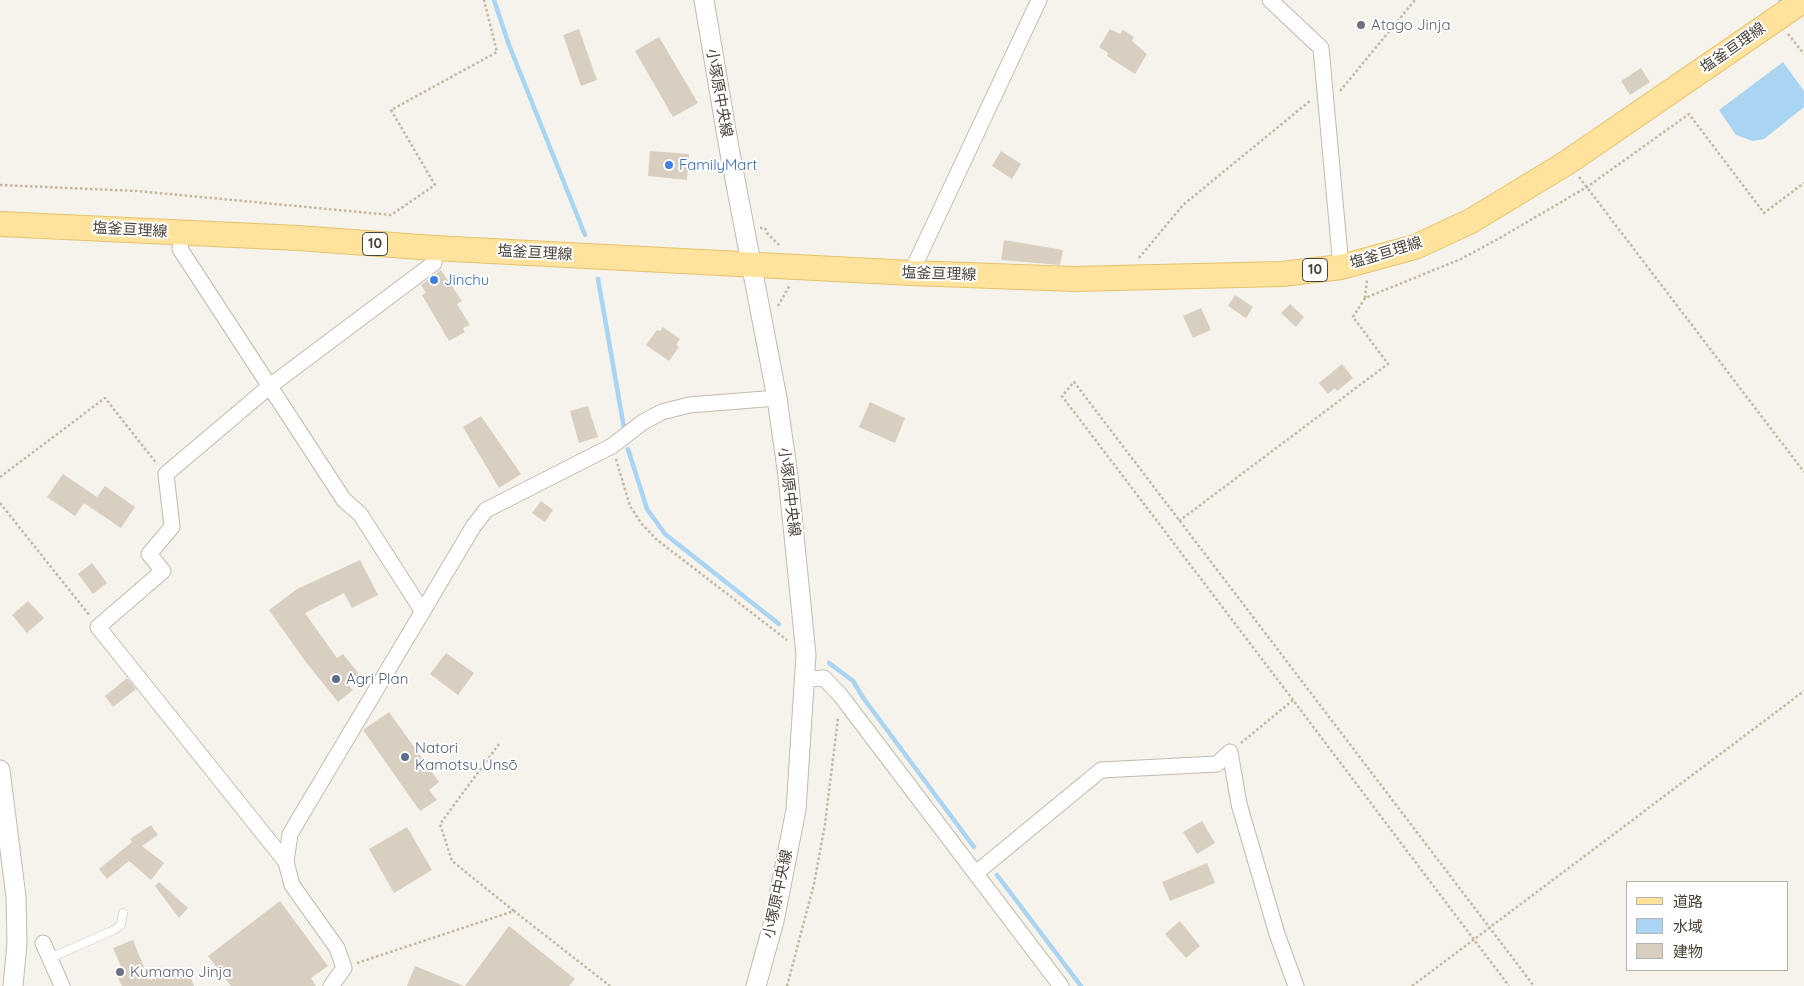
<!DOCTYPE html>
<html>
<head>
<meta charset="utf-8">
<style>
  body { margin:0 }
  #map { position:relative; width:1804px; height:986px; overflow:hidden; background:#f6f3ec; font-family:Quicksand,"Noto Sans JP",sans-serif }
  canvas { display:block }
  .legend { position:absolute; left:1626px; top:881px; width:162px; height:90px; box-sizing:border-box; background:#fff; border:1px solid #b7b4b0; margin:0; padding:6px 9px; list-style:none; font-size:15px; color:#4b4439 }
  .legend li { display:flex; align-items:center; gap:10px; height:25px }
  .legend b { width:25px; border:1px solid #b7b4b0 }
</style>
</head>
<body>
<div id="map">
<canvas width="1804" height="986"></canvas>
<ul class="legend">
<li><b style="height:6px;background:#ffe39c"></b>道路</li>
<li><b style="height:14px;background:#a9d4f2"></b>水域</li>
<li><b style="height:14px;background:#d8cfc1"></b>建物</li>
</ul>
</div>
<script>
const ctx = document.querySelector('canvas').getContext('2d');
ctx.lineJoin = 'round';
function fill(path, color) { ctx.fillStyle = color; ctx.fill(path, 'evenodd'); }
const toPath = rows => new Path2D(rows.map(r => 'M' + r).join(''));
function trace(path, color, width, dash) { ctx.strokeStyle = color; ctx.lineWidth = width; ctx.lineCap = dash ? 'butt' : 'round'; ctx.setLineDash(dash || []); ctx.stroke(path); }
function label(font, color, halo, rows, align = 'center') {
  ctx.font = font + ' Quicksand,"Noto Sans JP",sans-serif'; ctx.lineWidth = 4; ctx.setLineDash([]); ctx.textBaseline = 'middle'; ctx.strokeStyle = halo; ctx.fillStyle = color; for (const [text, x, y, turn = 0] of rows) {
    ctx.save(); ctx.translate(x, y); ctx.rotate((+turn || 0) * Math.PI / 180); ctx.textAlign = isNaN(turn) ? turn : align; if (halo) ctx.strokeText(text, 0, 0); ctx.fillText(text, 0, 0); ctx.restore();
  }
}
fill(toPath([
  [1783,62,1804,91,1804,107,1764,139,1753,141,1736,135,1719,110]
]), '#a9d4f2');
trace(toPath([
  [494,0,509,45,585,235],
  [1780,0,1781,0],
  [598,279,624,428],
  [628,449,647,509,665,534,779,624],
  [829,663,853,681,864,699,974,847],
  [997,875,1081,986]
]), '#a9d4f2', 4.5);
fill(toPath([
  [579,29,597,80,581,86,563,35],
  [1110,29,1120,34,1123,30,1134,37,1132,41,1147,54,1135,74,1107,56,1108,53,1099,47],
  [659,37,698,103,673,117,635,51],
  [1641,68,1650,82,1630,95,1621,81],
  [650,151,689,154,687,180,648,176],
  [1001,151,1021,164,1012,179,992,166],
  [1004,240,1063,250,1060,265,1001,260],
  [441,270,462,301,457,304,470,325,463,328,465,332,449,341,422,295,426,293,421,285],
  [1235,295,1253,307,1246,318,1228,306],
  [1290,304,1304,317,1296,327,1281,313],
  [1201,308,1211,330,1193,338,1183,316],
  [663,327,680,339,676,345,679,347,669,361,646,345,657,330,660,331],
  [1342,364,1353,378,1337,391,1335,388,1328,394,1319,383],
  [870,402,905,418,895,443,859,427],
  [588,406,598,437,579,443,570,411],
  [481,416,521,474,499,488,463,427],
  [63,474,97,497,105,486,135,507,121,528,84,503,75,516,47,497],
  [541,501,553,510,545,522,532,513],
  [360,560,378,595,352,608,344,593,305,613,337,658,343,654,359,674,347,684,353,690,338,702,305,661,269,610,297,589],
  [92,563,107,583,93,594,78,574],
  [28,601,44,618,27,633,12,615],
  [446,653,474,673,458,695,430,674],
  [127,678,136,689,113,707,105,696],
  [389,712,439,782,429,790,437,800,420,811,363,730],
  [1202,821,1215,843,1197,854,1183,832],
  [151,825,158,835,142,846,164,863,151,880,129,861,107,879,99,869,132,842,130,839],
  [407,827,432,870,394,893,369,849],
  [1207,863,1215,883,1170,901,1162,882],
  [159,882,188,908,179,918,155,886],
  [280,901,328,966,311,978,316,986,231,986,208,956],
  [1180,921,1200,946,1186,958,1165,934],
  [509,926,575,979,569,986,465,986],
  [133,940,149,980,187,968,194,986,122,986,114,970,121,967,113,948],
  [415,966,464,986,407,986]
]), '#d8cfc1');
const service = toPath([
  [50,958,114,930,121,925,123,913]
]);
const minor = toPath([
  [1270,0,1321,48,1341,267],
  [182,233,180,249,344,500,360,514,423,612],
  [911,273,1039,0],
  [805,679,824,678,841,696,1061,986],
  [1230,752,1239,804,1277,934,1296,986],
  [286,862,98,627,163,571,149,554,172,527,166,474,270,386,434,263,434,248],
  [976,873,1101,770,1217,764,1230,752],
  [43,943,62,986],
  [331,986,344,968,337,948,292,885,286,862,290,834,473,527,486,510,612,446,643,422,662,412,689,405,777,398]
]);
const tertiary = toPath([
  [704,0,729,148,777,398,788,476,806,655,796,810,774,921,756,986],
  [0,770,16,897,17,943,13,986]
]);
const primary = toPath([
  [0,224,298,238,434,248,911,273,1074,279,1282,274,1341,267,1415,247,1471,221,1568,162,1804,0]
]);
trace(service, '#c2bbae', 9);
trace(minor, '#c2bbae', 17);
trace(tertiary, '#c2bbae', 21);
trace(primary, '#e6c16a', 26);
trace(toPath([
  [1788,34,1804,54],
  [1340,91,1415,0],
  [1579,177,1804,472],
  [0,185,137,191,391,215,435,185,391,110,497,52,484,0],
  [760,228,765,228,767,233,780,246],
  [1139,258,1183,205,1311,100],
  [1365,298,1367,279],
  [778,306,790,285],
  [616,459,630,506,641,523,656,539,787,640],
  [0,477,105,398,157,464],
  [0,503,90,616],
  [1179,521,1388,364,1353,317,1365,298,1461,259,1498,239,1587,187,1689,114,1764,213,1804,183],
  [1293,700,1062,396,1074,382,1534,986],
  [1241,743,1293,700,1509,986],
  [499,744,440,824,452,861,514,911],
  [357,963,514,911,610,986],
  [787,986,814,884,825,824,838,718],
  [1412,986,1804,691]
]), '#c4b79f', 2.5, [2.5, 2.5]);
trace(service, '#fff', 8);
trace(minor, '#fff', 15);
trace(tertiary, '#fff', 19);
trace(primary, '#ffe39c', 24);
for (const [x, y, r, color] of [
  [1361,25,5,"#6b7280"],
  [669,165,5,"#3f7fe0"],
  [434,280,5,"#3f7fe0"],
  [336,679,5,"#5c6f8a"],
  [405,757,5,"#5c6f8a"],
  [120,972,5,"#6b7280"]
]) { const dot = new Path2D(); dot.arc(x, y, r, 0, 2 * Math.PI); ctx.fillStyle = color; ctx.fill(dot); trace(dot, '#fff', 2); }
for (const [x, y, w] of [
  [375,244,25],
  [1315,270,25]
]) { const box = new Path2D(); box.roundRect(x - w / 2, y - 11.5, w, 23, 4); ctx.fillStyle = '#fff'; ctx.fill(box); trace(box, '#4b4439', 1); }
label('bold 14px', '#4b4439', null, [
  ["10",375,244],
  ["10",1315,270]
]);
label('15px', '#5b616d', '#fff', [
  ["Atago Jinja",1371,25],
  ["Kumamo Jinja",130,972]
], 'left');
label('15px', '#4b4439', '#fff', [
  ["塩釜亘理線",1733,48,-35],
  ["小塚原中央線",719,93,80],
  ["塩釜亘理線",130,230,3],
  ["塩釜亘理線",535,253,3],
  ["塩釜亘理線",1386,253,-17],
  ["塩釜亘理線",939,274,2],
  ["小塚原中央線",789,492,83],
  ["小塚原中央線",778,894,-78]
]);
label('15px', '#366cbe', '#fff', [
  ["FamilyMart",679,165],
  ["Jinchu",444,280]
], 'left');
label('15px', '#4e5e75', '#fff', [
  ["Agri Plan",346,679],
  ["Natori",415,748],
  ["Kamotsu Unsō",415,765]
], 'left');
</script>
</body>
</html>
